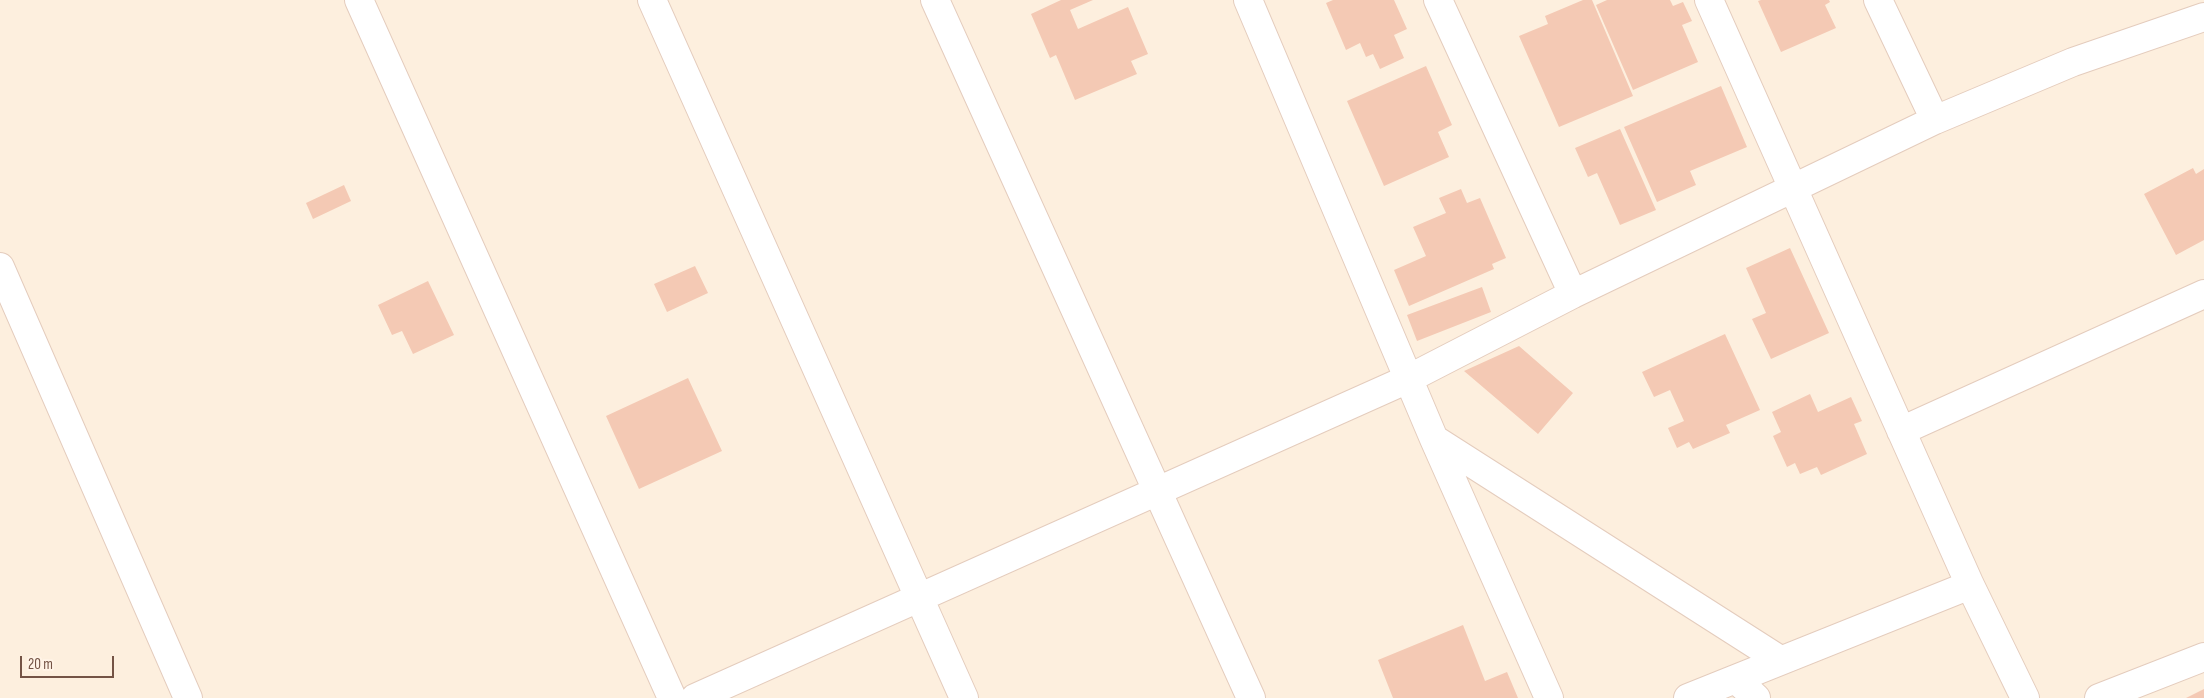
<!DOCTYPE html>
<html>
<head>
<meta charset="utf-8">
<style>
  body { margin:0 }
  #map { position:relative; width:2204px; height:698px; overflow:hidden; background:#fdefde; font-family:"Sofia Sans Condensed",sans-serif }
  canvas { display:block }
  .scale { position:absolute; left:20px; top:656px; width:94px; height:22px; box-sizing:border-box; border:2px solid #745345; border-top:0; padding-left:6px; font-size:15px; line-height:18px; white-space:nowrap; color:#745345; -webkit-text-stroke:4px #fff3e6; paint-order:stroke }
</style>
</head>
<body>
<div id="map">
<canvas width="2204" height="698"></canvas>
<div class="scale">20 m</div>
</div>
<script>
const ctx = document.querySelector('canvas').getContext('2d');
ctx.lineJoin = 'round';
function fill(path, color) { ctx.fillStyle = color; ctx.fill(path, 'evenodd'); }
const toPath = rows => new Path2D(rows.map(r => 'M' + r).join(''));
function trace(path, color, width, dash) { ctx.strokeStyle = color; ctx.lineWidth = width; ctx.lineCap = dash ? 'butt' : 'round'; ctx.setLineDash(dash || []); ctx.stroke(path); }
fill(toPath([
  [1061,0,1093,0,1070,10,1078,29,1128,7,1148,54,1131,61,1137,74,1075,100,1056,55,1050,58,1031,14],
  [1333,0,1394,0,1407,29,1394,35,1404,58,1380,69,1373,54,1366,57,1360,43,1346,50,1326,3],
  [1583,0,1592,0,1633,96,1559,127,1519,36,1548,24,1545,16],
  [1607,0,1670,0,1673,6,1683,2,1692,21,1682,25,1698,62,1633,90,1596,5],
  [1761,0,1829,0,1830,2,1825,5,1836,28,1781,52,1758,1],
  [1426,66,1452,125,1438,132,1449,157,1384,186,1347,101],
  [1721,86,1747,147,1690,171,1696,185,1657,202,1624,127],
  [1620,129,1656,210,1620,225,1597,173,1588,177,1575,148],
  [2193,168,2196,174,2204,169,2204,240,2176,255,2144,194],
  [344,185,351,201,313,219,306,203],
  [1461,189,1467,203,1480,198,1506,258,1492,264,1494,269,1409,306,1394,270,1426,256,1413,227,1446,213,1439,198],
  [1790,248,1829,333,1771,359,1752,319,1766,313,1746,268],
  [695,266,708,293,667,312,654,284],
  [428,281,454,335,413,354,402,331,392,335,378,305],
  [1482,287,1491,312,1417,341,1407,315],
  [1725,334,1760,410,1726,425,1730,433,1693,449,1689,442,1677,448,1668,428,1684,421,1670,390,1654,397,1642,372],
  [1519,346,1573,393,1538,434,1464,371],
  [688,378,722,451,639,489,606,416],
  [1810,394,1818,412,1851,397,1862,421,1854,424,1867,454,1821,475,1817,467,1800,474,1795,463,1787,467,1773,436,1781,432,1772,412],
  [1463,625,1485,681,1507,672,1518,698,1393,698,1378,660],
  [2204,689,2204,698,2186,698]
]), '#f4c9b4');
const minor = toPath([
  [359,0,672,698],
  [652,0,964,698],
  [935,0,1251,698],
  [1248,0,1434,439,1549,698],
  [1438,0,1573,294],
  [1709,0,1970,585,2025,698],
  [1878,0,1935,120],
  [0,267,188,698],
  [1901,431,2204,294],
  [1434,439,1780,660],
  [1737,680,1756,698],
  [695,698,1408,379,1573,294,1935,120,2073,62,2204,17],
  [1688,698,1970,585],
  [2099,698,2204,657]
]);
trace(minor, '#e4ccbd', 30);
trace(minor, '#fff', 28);
</script>
</body>
</html>
